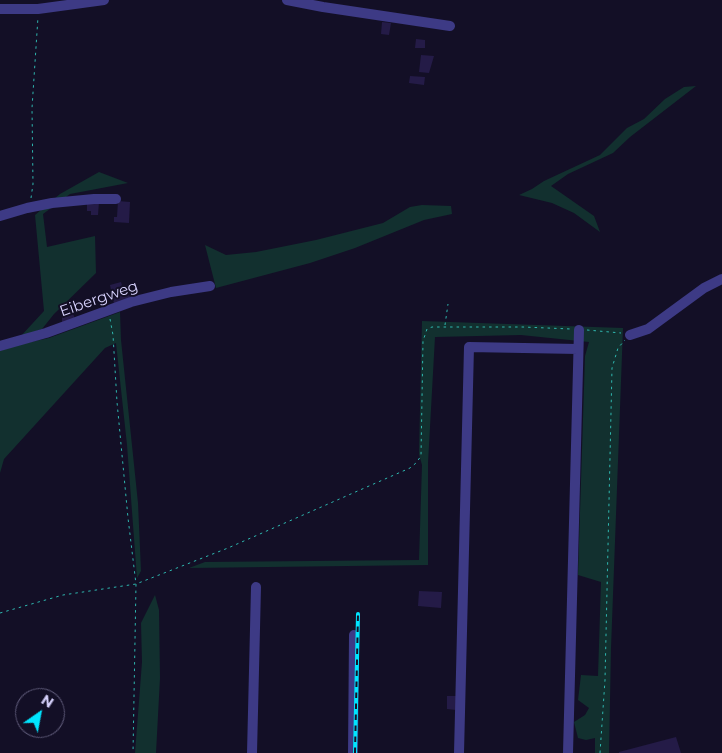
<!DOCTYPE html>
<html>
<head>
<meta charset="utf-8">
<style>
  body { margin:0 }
  #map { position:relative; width:722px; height:753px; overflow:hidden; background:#130f26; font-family:Montserrat,sans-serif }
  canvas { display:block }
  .north { position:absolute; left:15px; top:688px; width:50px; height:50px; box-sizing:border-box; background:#130f26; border:1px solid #625e7d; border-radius:50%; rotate:33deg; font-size:14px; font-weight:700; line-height:20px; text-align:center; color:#d9d4ff }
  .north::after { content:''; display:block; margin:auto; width:18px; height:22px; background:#00e5ff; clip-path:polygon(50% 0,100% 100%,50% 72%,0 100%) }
</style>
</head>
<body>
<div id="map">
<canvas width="722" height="753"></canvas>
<div class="north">N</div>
</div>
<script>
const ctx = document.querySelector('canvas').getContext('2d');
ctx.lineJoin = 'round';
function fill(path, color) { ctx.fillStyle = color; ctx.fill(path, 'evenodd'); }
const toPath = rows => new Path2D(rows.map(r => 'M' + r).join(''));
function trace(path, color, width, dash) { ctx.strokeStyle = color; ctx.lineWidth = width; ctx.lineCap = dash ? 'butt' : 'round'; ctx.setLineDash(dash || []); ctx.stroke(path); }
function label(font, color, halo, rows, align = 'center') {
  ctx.font = font + ' Montserrat,sans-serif'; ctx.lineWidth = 4; ctx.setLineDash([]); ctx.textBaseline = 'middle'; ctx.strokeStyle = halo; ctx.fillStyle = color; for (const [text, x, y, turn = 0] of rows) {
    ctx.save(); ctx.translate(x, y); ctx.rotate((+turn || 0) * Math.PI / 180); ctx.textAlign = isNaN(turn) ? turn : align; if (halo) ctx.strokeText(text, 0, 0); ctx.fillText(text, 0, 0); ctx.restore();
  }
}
fill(toPath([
  [696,86,630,137,613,153,568,174,551,186,594,216,600,232,574,213,552,203,519,195,532,189,544,181,600,155,627,128,644,119,665,99,684,87],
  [99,172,128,183,70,194,43,214,47,247,95,236,96,273,54,314,42,329,20,337,44,311,35,215,60,194],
  [422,205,451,206,452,214,424,220,355,248,310,263,216,288,205,245,226,255,256,252,316,240,383,223,410,207],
  [120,312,121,340,138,503,141,571,137,578,127,445,116,343,105,348,4,459,0,473,0,349,49,338],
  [422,321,623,328,611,648,609,753,595,753,595,738,586,740,578,738,574,722,585,715,589,708,578,700,581,675,598,676,601,582,578,575,585,356,589,342,521,335,435,337,428,463,428,565,189,568,205,562,419,560,422,465,419,454],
  [155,595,159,610,160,678,156,753,135,753,142,662,141,623]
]), '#12302f');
fill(toPath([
  [382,22,391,23,389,35,381,34],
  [416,39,425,40,425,48,415,48],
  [421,55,434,56,429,73,419,72],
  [410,76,425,77,424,85,409,83],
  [87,200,99,202,98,215,91,215,91,211,87,211],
  [118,201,130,202,129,223,114,222,114,217,117,217],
  [121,282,124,292,131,290,134,299,114,304,110,285],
  [71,308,75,319,62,323,62,315,67,313,66,310],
  [419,591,442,592,441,608,418,606],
  [447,696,456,696,456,710,447,709],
  [676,737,681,753,619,753,619,752]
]), '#241b47');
trace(toPath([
  [31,198,33,184,32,108,38,17],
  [110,319,113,335,117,402,128,518,136,584,133,753],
  [445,325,448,304],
  [587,330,621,333],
  [0,613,63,595,136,584,228,548,410,468,416,463,421,456,423,341,427,329,432,327,523,327,571,329],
  [600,753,605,680,612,368,618,348,625,340]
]), '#2fb8b0', 1, [2.5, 4]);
trace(toPath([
  [287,0,323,7,450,26],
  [0,9,38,9,104,0],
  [0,216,27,208,52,203,94,199,116,199],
  [630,335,648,329,704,288,722,279],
  [0,346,46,333,131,302,171,292,210,286],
  [252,753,256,587],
  [353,753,354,635],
  [459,753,469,347,578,349],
  [568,753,579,330]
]), '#3d3a85', 10);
const rail = toPath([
  [355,753,358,614]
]);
trace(rail, '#00e5ff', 4);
trace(rail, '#130f26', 2, [5.5]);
label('15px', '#d9d4ff', '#130f26', [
  ["Eibergweg",99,299,-19]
]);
</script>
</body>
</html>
